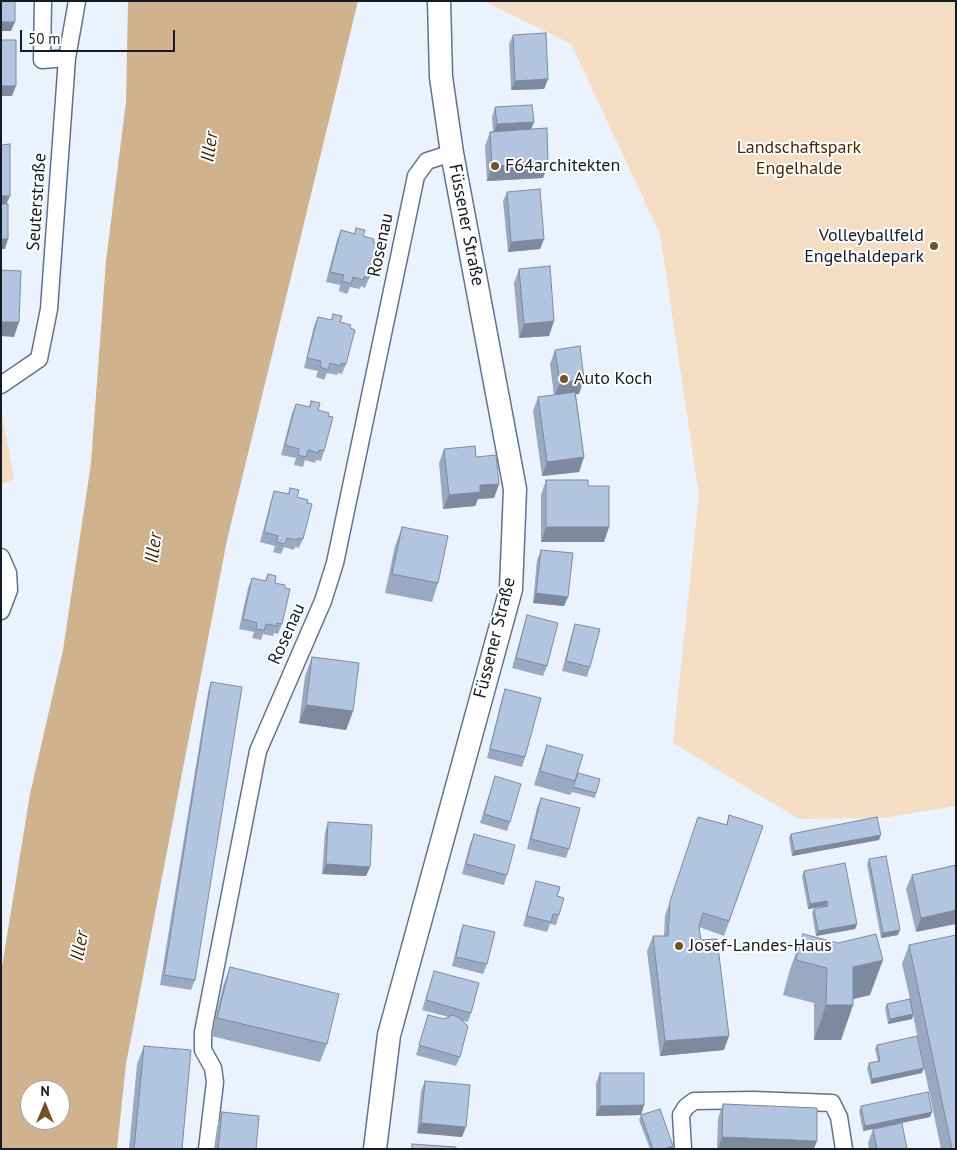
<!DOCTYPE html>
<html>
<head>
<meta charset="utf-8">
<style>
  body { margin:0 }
  #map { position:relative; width:957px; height:1150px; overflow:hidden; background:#eaf2fd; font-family:"PT Sans",sans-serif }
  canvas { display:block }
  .frame { position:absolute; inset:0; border:2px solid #151c26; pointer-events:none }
  .north { position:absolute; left:20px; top:1080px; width:50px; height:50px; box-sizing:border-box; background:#fff; border:1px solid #a1a4a8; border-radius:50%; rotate:0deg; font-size:14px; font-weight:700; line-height:20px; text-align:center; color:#151c26 }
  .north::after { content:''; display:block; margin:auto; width:18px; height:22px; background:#725228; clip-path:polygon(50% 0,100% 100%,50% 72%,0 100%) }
  .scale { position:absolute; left:20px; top:30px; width:155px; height:22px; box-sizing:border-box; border:2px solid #151c26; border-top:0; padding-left:6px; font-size:15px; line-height:18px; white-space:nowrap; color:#151c26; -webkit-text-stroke:4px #fff; paint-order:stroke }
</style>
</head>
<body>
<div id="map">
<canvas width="957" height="1150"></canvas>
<div class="frame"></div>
<div class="north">N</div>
<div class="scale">50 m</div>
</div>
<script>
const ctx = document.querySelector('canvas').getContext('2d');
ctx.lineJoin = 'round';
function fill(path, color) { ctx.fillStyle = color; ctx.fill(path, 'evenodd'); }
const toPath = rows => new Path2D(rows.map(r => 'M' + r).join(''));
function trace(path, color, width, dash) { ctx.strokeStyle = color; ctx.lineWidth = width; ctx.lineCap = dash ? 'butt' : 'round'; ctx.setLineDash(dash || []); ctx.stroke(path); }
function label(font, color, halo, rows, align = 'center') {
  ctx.font = font + ' "PT Sans",sans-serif'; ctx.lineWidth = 4; ctx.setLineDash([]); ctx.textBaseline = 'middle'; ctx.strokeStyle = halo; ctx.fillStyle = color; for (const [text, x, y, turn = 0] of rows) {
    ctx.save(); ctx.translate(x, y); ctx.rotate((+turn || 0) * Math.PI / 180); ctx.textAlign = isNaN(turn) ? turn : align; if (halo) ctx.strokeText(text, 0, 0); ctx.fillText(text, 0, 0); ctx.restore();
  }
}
fill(toPath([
  [484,1,956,1,956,806,883,818,799,819,673,743,699,495,660,234,571,44],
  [1,408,14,479,1,485]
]), '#f4ddc2');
fill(toPath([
  [128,1,358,1,227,540,126,1064,117,1149,1,1149,1,973,30,794,63,650,91,463,106,261,126,102],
  [30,1090,60,1090,60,1120,30,1120]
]), '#d0b28f');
const street = toPath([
  [43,1,42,60,67,58],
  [1,385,39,359,49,309,67,58,77,1],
  [1,557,8,573,9,590,1,611],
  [207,1149,215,1082,213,1068,203,1050,203,1032,258,751,323,601,335,563,416,176,427,161,452,153],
  [683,1149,681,1115,686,1107,694,1101,753,1100,832,1103,839,1117,844,1149]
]);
const secondary = toPath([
  [375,1149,389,1035,511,589,515,489,452,153,441,77,439,1]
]);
trace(street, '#61738b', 19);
trace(secondary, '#61738b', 25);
trace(street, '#fff', 16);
trace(secondary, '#fff', 22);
fill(toPath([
  [513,35,548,79,544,89,511,90,509,44],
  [495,107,534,122,531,129,548,164,543,178,487,181,485,146,490,132,493,131,492,117],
  [507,192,544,239,540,249,508,252,503,201],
  [356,228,363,236,369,278,365,288,361,286,360,289,350,287,347,294,339,291,340,285,326,282,337,240,341,230,354,234],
  [519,269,549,336,519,338,514,283],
  [333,314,340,322,346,364,342,374,338,373,337,375,327,373,324,380,316,377,318,371,304,368,314,326,318,317,331,320],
  [555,350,579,394,576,394,584,457,579,472,542,476,533,411,538,397,554,395,550,364],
  [311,401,318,410,324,451,321,461,316,460,315,463,305,460,303,467,294,465,296,458,281,455,292,413,296,404,309,407],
  [444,449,476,457,499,484,494,498,478,499,475,506,443,509,439,463],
  [546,480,588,486,609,527,604,542,541,542,541,495],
  [290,488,297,497,307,503,303,539,299,548,295,547,294,550,284,547,281,554,273,552,275,546,260,542,271,501,274,491,288,494],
  [402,527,438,583,432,602,385,593,395,546],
  [541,550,568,597,564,606,533,603,537,560],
  [268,574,275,583,282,624,278,634,274,633,273,636,263,634,261,640,252,638,254,632,239,629,248,588,252,578,265,581],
  [527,615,547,666,543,676,512,668,524,625],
  [575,624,590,667,587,677,562,671,572,633],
  [312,657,353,711,346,730,299,723,305,676],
  [211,682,195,980,191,990,160,985,208,692],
  [505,689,525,757,522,767,487,758,502,698],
  [547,745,578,773,596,793,595,798,572,792,570,795,534,785,542,759],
  [495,776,510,822,507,831,480,823],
  [541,798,569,849,566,858,527,849,537,808],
  [729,815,763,826,724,936,699,927,701,940,724,1050,660,1056,647,951,653,936,664,936,665,916,698,817,726,825],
  [328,822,370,867,366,876,322,874,325,832],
  [474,834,507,875,504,885,462,874,470,844],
  [791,834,879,840,792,856,789,838],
  [869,859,898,935,881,938,867,864],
  [956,865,916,932,906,889,912,875],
  [804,871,857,924,855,929,816,936,812,913,814,909,826,906,825,906,808,909,802,876],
  [536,881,557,896,559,915,556,925,550,924,547,932,523,926,533,890],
  [463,925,487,964,483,974,452,966,460,934],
  [803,934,870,995,853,999,853,1005,841,1040,814,1040,814,1003,783,995,790,969],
  [909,945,956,1149,941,1149,913,1015,912,1019,888,1024,885,1008,887,1004,910,999,902,964],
  [230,967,327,1044,320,1062,211,1036,223,986],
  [434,971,471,1013,468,1022,463,1021,460,1057,456,1066,416,1055,428,1015,444,1019,449,1017,422,1010],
  [877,1045,922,1073,871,1084,867,1068,869,1063,878,1061,875,1049],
  [144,1046,182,1149,129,1149,137,1064],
  [600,1073,644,1105,641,1115,596,1116,596,1083],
  [425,1081,462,1137,417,1133,421,1091],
  [723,1104,814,1149,717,1149,718,1118],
  [861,1106,932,1112,930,1117,895,1124,907,1149,869,1149,868,1143,873,1129,863,1131,859,1111],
  [222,1112,256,1149,214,1149,217,1127],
  [641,1115,673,1146,672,1149,650,1149,639,1120]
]), '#99a9c1');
fill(toPath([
  [1,22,15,22,11,31,1,31],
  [548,79,544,89,511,90,515,81],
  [1,86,16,86,12,96,1,96],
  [534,122,530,132,493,134,497,124],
  [548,164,543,178,487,181,492,166],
  [1,196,10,196,6,205,1,205],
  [1,239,8,239,5,249,1,249],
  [544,239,540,249,508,252,511,242],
  [554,321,549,336,519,338,524,324],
  [1,322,19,322,14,337,1,336],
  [584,379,579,394,554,397,560,383],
  [584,457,579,472,542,476,547,462],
  [499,484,494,498,478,499,475,506,443,509,449,495,480,485],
  [546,527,609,527,604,542,541,542],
  [536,593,568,597,564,606,533,603],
  [306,705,353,711,346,730,299,723],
  [881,835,879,840,792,856,794,851],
  [326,864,370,867,366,876,322,874],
  [827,901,825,906,808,909,810,904],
  [956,910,956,924,916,932,921,918],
  [857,924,855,929,816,936,818,931],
  [900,930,898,935,881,938,883,933],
  [883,960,870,995,841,1002,853,967],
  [826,1005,853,1005,841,1040,814,1040],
  [913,1014,912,1019,888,1024,890,1019],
  [729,1036,724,1050,660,1056,665,1041],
  [924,1068,922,1073,871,1084,872,1079],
  [644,1105,641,1115,596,1116,600,1106],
  [932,1112,930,1117,863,1131,865,1126],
  [421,1123,466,1127,462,1137,417,1133],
  [722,1137,817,1141,814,1149,718,1149],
  [673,1146,672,1149,664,1149]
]), '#7d8a9d');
const building = toPath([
  [1,1,15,1,15,22,1,22,1,1],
  [546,33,548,79,515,81,513,35,546,33],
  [1,40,16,40,16,86,1,86,1,40],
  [532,105,534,122,497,124,495,107,532,105],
  [547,128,548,164,492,166,490,132,547,128],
  [10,144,10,196,1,196,1,145,10,144],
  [540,189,544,239,511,242,507,192,540,189],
  [1,204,8,204,8,239,1,239,1,204],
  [356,228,365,230,363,236,374,239,373,242,378,244,369,278,364,277,363,280,353,277,351,284,342,281,344,275,330,272,341,230,355,234,356,228],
  [550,266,554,321,524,324,519,269,550,266],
  [1,270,21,271,19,322,1,322,1,270],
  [333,314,342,316,340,322,351,325,350,328,355,330,346,364,341,363,341,366,330,363,328,370,320,367,321,361,307,358,318,317,332,320,333,314],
  [580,346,584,379,560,383,555,350,580,346],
  [575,392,584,457,547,462,538,397,575,392],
  [311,401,320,403,318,410,329,413,328,416,333,417,324,451,319,450,318,453,308,450,306,457,298,455,299,449,285,445,296,404,310,407,311,401],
  [475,446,476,457,496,455,499,484,480,485,480,492,449,495,444,449,475,446],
  [546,480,588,480,588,486,609,486,609,527,546,527,546,480],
  [290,488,299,490,297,497,308,500,307,503,312,504,303,539,298,538,297,540,287,538,285,544,276,542,278,536,264,532,274,491,289,494,290,488],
  [402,527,448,536,438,583,392,574,402,527],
  [541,550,573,553,568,597,536,593,541,550],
  [268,574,276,576,275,583,285,585,285,588,290,589,282,624,277,623,277,626,266,624,264,630,256,629,257,623,243,619,252,578,266,581,268,574],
  [527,615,558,623,547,666,516,658,527,615],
  [575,624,600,629,590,667,566,661,575,624],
  [312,657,359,663,353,711,306,705,312,657],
  [211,682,242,687,195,980,164,975,211,682],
  [505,689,541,698,525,757,490,749,505,689],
  [547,745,583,755,575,781,540,771,547,745],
  [578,773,600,779,596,793,573,787,578,773],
  [495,776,521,784,510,822,484,814,495,776],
  [541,798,580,808,569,849,531,839,541,798],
  [729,815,763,826,729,921,703,913,699,927,701,940,717,939,729,1036,665,1041,653,936,668,936,670,901,698,817,727,825,729,815],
  [877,817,881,835,794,851,791,834,877,817],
  [328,822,372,825,370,867,326,864,328,822],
  [474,834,515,845,507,875,466,864,474,834],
  [886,856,900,930,883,933,869,859,886,856],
  [845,863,857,924,818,931,814,909,828,906,827,901,810,904,804,871,845,863],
  [956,865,956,910,921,918,912,875,956,865],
  [536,881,560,887,557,896,564,898,559,915,553,914,551,922,527,916,536,881],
  [463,925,495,932,487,964,456,957,463,925],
  [803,934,838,943,876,934,883,960,853,967,853,1005,826,1005,827,968,796,960,803,934],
  [956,935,956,981,955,982,956,986,956,1149,952,1149,909,945,956,935],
  [230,967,339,994,327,1044,217,1018,230,967],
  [434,971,479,983,471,1013,426,1000,434,971],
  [910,999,913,1014,890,1019,887,1004,910,999],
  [428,1015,444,1019,452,1015,458,1017,468,1026,460,1057,419,1045,428,1015],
  [917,1036,924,1068,872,1079,869,1063,880,1061,877,1045,917,1036],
  [144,1046,191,1050,182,1149,134,1149,144,1046],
  [600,1073,644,1073,644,1105,600,1106,600,1073],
  [425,1081,470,1085,466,1127,421,1123,425,1081],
  [928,1092,932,1112,865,1126,861,1106,928,1092],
  [723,1104,817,1108,817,1141,722,1137,723,1104],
  [660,1109,673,1146,664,1149,653,1149,641,1115,660,1109],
  [222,1112,259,1116,256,1149,218,1149,222,1112],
  [902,1123,907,1149,877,1149,873,1129,902,1123],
  [412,1144,456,1147,456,1149,412,1149,412,1144]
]);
fill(building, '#b2c5e0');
trace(building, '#7d8a9d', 1);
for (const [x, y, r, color] of [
  [495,166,5,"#725228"],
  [934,246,5,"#725228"],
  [564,379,5,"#725228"],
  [679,946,5,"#725228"]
]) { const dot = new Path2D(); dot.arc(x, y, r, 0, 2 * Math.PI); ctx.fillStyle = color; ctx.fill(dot); trace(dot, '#fff', 2); }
label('18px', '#482a00', '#fff', [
  ["Landschaftspark",799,148],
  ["Engelhalde",799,169]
]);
label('18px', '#151c26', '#fff', [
  ["F64architekten",505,166],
  ["Volleyballfeld",924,236,"right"],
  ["Engelhaldepark",924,257,"right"],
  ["Auto Koch",574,379],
  ["Josef-Landes-Haus",689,946]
], 'left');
label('18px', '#151c26', '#fff', [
  ["Seuterstraße",37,202,-86],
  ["Füssener Straße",466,225,79],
  ["Rosenau",381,245,-78],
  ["Rosenau",287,634,-66],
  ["Füssener Straße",495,638,-76]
]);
label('italic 19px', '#3f290c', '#fff', [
  ["Iller",210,147,-82],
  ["Iller",154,548,-82],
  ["Iller",80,946,-79]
]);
</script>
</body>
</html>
